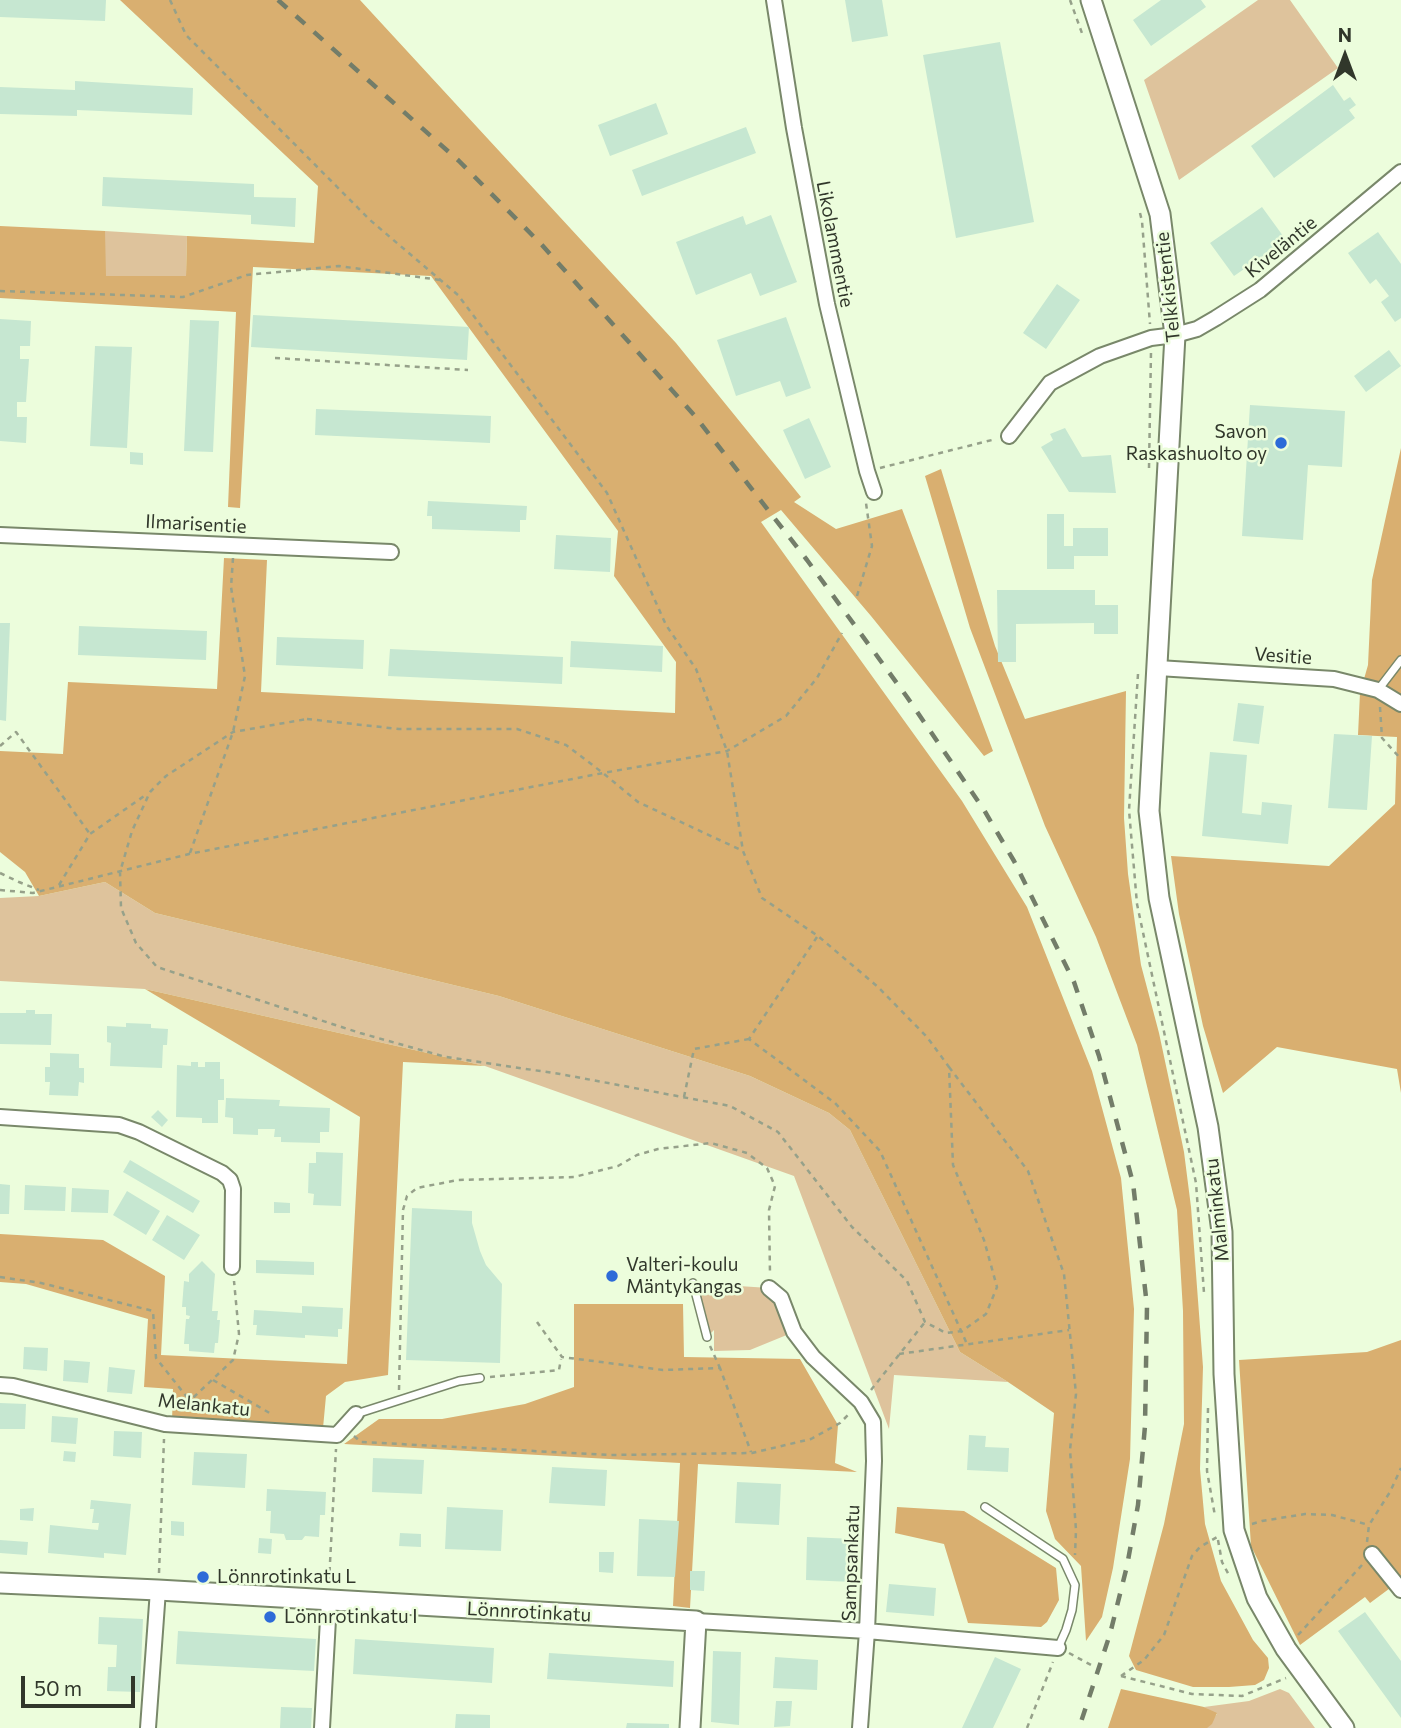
<!DOCTYPE html>
<html>
<head>
<meta charset="utf-8">
<style>
  body { margin:0 }
  #map { position:relative; width:1401px; height:1728px; overflow:hidden; background:#ecfddc; font-family:Commissioner,sans-serif }
  canvas { display:block }
  .north { position:absolute; left:1310px; top:21px; width:70px; height:70px; -webkit-text-stroke:5px #ecfddc; paint-order:stroke; rotate:0deg; font-size:19px; font-weight:700; line-height:28px; text-align:center; color:#31372b }
  .north::after { content:''; display:block; margin:auto; width:24px; height:32px; background:#31372b; clip-path:polygon(50% 0,100% 100%,50% 72%,0 100%) }
  .scale { position:absolute; left:21px; top:1676px; width:114px; height:32px; box-sizing:border-box; border:4px solid #31372b; border-top:0; padding-left:9px; font-size:21px; line-height:24px; white-space:nowrap; color:#31372b; -webkit-text-stroke:5px #ecfddc; paint-order:stroke }
</style>
</head>
<body>
<div id="map">
<canvas width="1401" height="1728"></canvas>
<div class="north">N</div>
<div class="scale">50 m</div>
</div>
<script>
const ctx = document.querySelector('canvas').getContext('2d');
ctx.lineJoin = 'round';
function fill(path, color) { ctx.fillStyle = color; ctx.fill(path, 'evenodd'); }
const toPath = rows => new Path2D(rows.map(r => 'M' + r).join(''));
function trace(path, color, width, dash) { ctx.strokeStyle = color; ctx.lineWidth = width; ctx.lineCap = dash ? 'butt' : 'round'; ctx.setLineDash(dash || []); ctx.stroke(path); }
function label(font, color, halo, rows, align = 'center') {
  ctx.font = font + ' Commissioner,sans-serif'; ctx.lineWidth = 5; ctx.setLineDash([]); ctx.textBaseline = 'middle'; ctx.strokeStyle = halo; ctx.fillStyle = color; for (const [text, x, y, turn = 0] of rows) {
    ctx.save(); ctx.translate(x, y); ctx.rotate((+turn || 0) * Math.PI / 180); ctx.textAlign = isNaN(turn) ? turn : align; if (halo) ctx.strokeText(text, 0, 0); ctx.fillText(text, 0, 0); ctx.restore();
  }
}
fill(toPath([
  [1258,0,1290,0,1338,68,1179,180,1144,80],
  [105,231,187,236,186,276,105,276],
  [105,882,155,913,499,996,750,1076,829,1113,850,1130,960,1352,1008,1382,894,1375,889,1429,794,1176,485,1066,145,989,0,981,0,898,39,896],
  [693,1283,769,1288,794,1332,750,1350,714,1351,714,1330,707,1337],
  [1280,1689,1289,1693,1315,1728,1206,1728,1217,1714,1204,1707,1249,1701]
]), '#dec39c');
fill(toPath([
  [120,0,360,0,676,343,801,497,794,502,836,529,902,509,993,751,984,756,871,616,781,510,761,522,962,801,1027,907,1092,1071,1121,1178,1134,1309,1130,1459,1113,1568,1102,1617,1086,1641,1081,1566,1055,1539,1046,1511,1054,1413,1008,1382,960,1352,850,1130,829,1113,750,1076,499,996,155,913,105,882,39,896,25,872,0,852,0,751,63,754,68,682,217,689,224,558,267,560,261,692,675,713,676,662,614,576,618,531,431,276,253,267,240,508,228,507,236,312,0,298,0,226,105,231,106,276,186,276,187,236,314,243,318,186],
  [1401,448,1401,1093,1397,1069,1277,1047,1223,1093,1203,1026,1179,914,1171,856,1329,866,1395,804,1397,737,1358,735,1360,693,1368,665,1372,580],
  [941,469,995,646,1025,719,1126,691,1124,818,1128,874,1141,965,1159,1033,1172,1094,1184,1152,1191,1207,1203,1367,1200,1469,1205,1524,1221,1581,1253,1640,1268,1658,1269,1668,1264,1680,1255,1685,1229,1687,1193,1687,1136,1670,1129,1656,1164,1524,1184,1424,1183,1311,1177,1210,1137,1045,1096,937,1045,826,970,628,925,476],
  [145,989,485,1066,403,1062,388,1375,345,1382,326,1396,323,1428,172,1421,173,1389,144,1387,148,1319,26,1284,0,1282,0,1234,103,1240,165,1276,161,1355,347,1364,360,1117],
  [574,1304,683,1304,684,1357,800,1359,838,1425,835,1463,857,1472,698,1464,690,1608,673,1606,680,1463,344,1444,379,1419,442,1419,525,1404,574,1387],
  [1401,1340,1401,1580,1370,1603,1365,1597,1300,1645,1251,1546,1239,1360,1367,1352],
  [897,1507,964,1511,1056,1568,1059,1600,1047,1622,1041,1627,968,1623,944,1544,895,1533],
  [1121,1689,1204,1707,1217,1713,1212,1724,1207,1728,1108,1728]
]), '#d9af70');
fill(toPath([
  [0,0,106,0,105,21,0,17],
  [845,0,882,0,888,36,852,42],
  [1161,0,1201,0,1206,7,1151,46,1133,20],
  [1000,42,1034,222,956,238,923,55],
  [75,81,193,88,192,115,77,110,77,116,0,114,0,87,75,90],
  [1333,85,1344,101,1350,97,1356,105,1349,110,1355,118,1274,178,1251,146],
  [656,103,668,134,610,156,598,125],
  [746,127,756,153,642,196,632,170],
  [103,177,254,184,254,197,296,198,295,227,251,224,251,215,102,206],
  [1262,207,1286,240,1234,276,1210,243],
  [771,215,797,282,760,296,751,273,696,295,676,242,743,216,746,225],
  [1378,232,1401,264,1401,318,1395,322,1381,302,1389,296,1376,279,1370,284,1348,253],
  [1057,284,1080,300,1046,349,1023,333],
  [253,315,469,327,467,360,251,347],
  [786,317,811,388,786,397,780,381,736,396,717,340],
  [0,319,31,321,30,346,20,346,20,359,29,359,26,402,17,402,17,417,27,417,26,443,0,441],
  [190,320,219,321,213,452,184,451],
  [95,346,132,347,127,448,90,446],
  [1389,350,1401,366,1366,392,1354,376],
  [1250,405,1345,411,1342,467,1308,465,1303,540,1242,536],
  [316,409,491,416,490,443,315,435],
  [809,418,831,467,805,479,783,430],
  [1065,428,1082,457,1111,455,1116,493,1069,492,1041,447,1053,440,1050,434],
  [130,452,143,453,143,465,130,464],
  [428,501,527,506,526,520,520,520,520,532,432,529,432,516,427,516],
  [1047,514,1064,514,1064,546,1073,546,1073,528,1108,528,1108,556,1074,556,1074,569,1047,569],
  [556,535,611,538,610,572,554,569],
  [997,590,1095,590,1095,605,1118,605,1118,634,1094,634,1094,623,1016,624,1016,662,998,662],
  [0,623,10,623,6,721,0,720],
  [79,626,207,631,206,660,78,655],
  [277,637,364,640,363,669,276,665],
  [571,641,663,646,662,672,570,667],
  [390,649,563,657,562,684,388,676],
  [1238,703,1264,706,1259,744,1233,741],
  [1334,734,1372,736,1367,810,1328,808],
  [1210,752,1247,755,1242,813,1261,815,1262,802,1292,805,1288,844,1202,836],
  [26,1010,35,1010,35,1014,52,1014,51,1045,0,1044,0,1013,26,1013],
  [126,1023,151,1024,151,1028,168,1029,167,1045,163,1045,162,1068,110,1066,111,1043,107,1042,107,1026,126,1027],
  [50,1053,79,1054,79,1068,84,1068,84,1083,79,1082,78,1096,49,1095,50,1082,45,1082,45,1067,50,1067],
  [191,1062,198,1062,198,1067,205,1067,205,1062,220,1062,220,1079,224,1079,224,1100,218,1100,218,1123,202,1123,202,1118,176,1117,177,1065,191,1066],
  [226,1098,280,1100,279,1106,330,1108,329,1132,320,1132,320,1143,281,1142,281,1137,274,1137,275,1129,258,1129,258,1135,233,1134,233,1118,225,1117],
  [158,1110,168,1120,162,1127,151,1117],
  [316,1152,343,1153,341,1206,313,1205,314,1194,308,1193,309,1163,316,1163],
  [130,1160,200,1201,193,1213,123,1172],
  [0,1184,10,1185,9,1214,0,1214],
  [25,1185,66,1187,65,1211,24,1210],
  [72,1188,109,1190,108,1213,71,1212],
  [127,1191,160,1211,146,1235,113,1215],
  [274,1202,290,1203,290,1213,274,1213],
  [412,1208,472,1211,472,1223,480,1251,486,1265,502,1284,500,1363,406,1360],
  [167,1215,200,1235,184,1260,152,1240],
  [256,1260,314,1262,314,1275,256,1273],
  [202,1261,215,1274,212,1311,218,1311,217,1320,220,1320,218,1343,215,1343,214,1353,189,1351,189,1344,184,1344,186,1319,189,1319,190,1316,186,1315,186,1307,182,1307,184,1281,189,1282,189,1274],
  [302,1306,343,1308,342,1329,338,1329,338,1337,305,1335,305,1338,256,1335,257,1325,253,1325,254,1310,302,1313],
  [24,1347,48,1348,47,1371,23,1369],
  [64,1360,90,1362,88,1383,63,1381],
  [109,1367,135,1370,132,1394,107,1392],
  [0,1403,26,1404,25,1429,0,1429],
  [52,1416,78,1418,76,1444,51,1442],
  [114,1431,142,1432,141,1458,113,1456],
  [969,1435,986,1436,985,1447,1009,1448,1008,1472,967,1470],
  [64,1451,76,1452,75,1462,63,1461],
  [194,1452,247,1454,245,1488,192,1485],
  [373,1458,424,1460,422,1494,372,1492],
  [552,1467,607,1470,605,1506,549,1503],
  [737,1482,781,1484,779,1525,735,1523],
  [267,1489,326,1492,325,1515,320,1515,319,1537,305,1536,302,1540,286,1540,284,1534,270,1533,271,1511,266,1511],
  [91,1500,131,1504,126,1555,104,1553,104,1558,48,1553,50,1525,98,1530,99,1523,92,1523,94,1509,90,1509],
  [447,1507,503,1510,501,1551,445,1549],
  [34,1508,33,1521,20,1520,20,1509],
  [639,1519,679,1521,675,1577,637,1576],
  [171,1521,184,1522,184,1536,171,1535],
  [400,1533,421,1534,421,1547,399,1546],
  [807,1537,855,1539,853,1582,806,1580],
  [259,1538,272,1539,271,1554,258,1553],
  [0,1540,28,1542,27,1555,0,1553],
  [599,1552,614,1552,613,1573,599,1572],
  [690,1571,705,1571,704,1591,690,1590],
  [889,1584,936,1588,934,1616,886,1612],
  [1365,1612,1401,1661,1401,1718,1338,1631],
  [99,1617,143,1619,140,1692,107,1691,108,1667,116,1667,117,1645,98,1644],
  [178,1631,316,1639,314,1671,176,1664],
  [355,1639,494,1648,492,1683,353,1674],
  [713,1651,741,1652,739,1725,711,1722],
  [549,1653,674,1661,673,1687,547,1679],
  [775,1657,818,1660,817,1690,773,1688],
  [995,1657,1021,1669,993,1728,962,1728],
  [776,1701,792,1701,790,1726,774,1727],
  [281,1707,312,1708,311,1728,280,1728],
  [456,1714,490,1715,490,1728,455,1728],
  [627,1723,669,1724,669,1728,626,1728]
]), '#c6e7d1');
const lane = toPath([
  [1378,690,1401,660],
  [693,1283,707,1337],
  [356,1414,459,1381,480,1378],
  [985,1507,1063,1559,1075,1585,1072,1610,1066,1630,1058,1648]
]);
const street = toPath([
  [774,0,794,128,827,304,867,471,874,492],
  [1009,436,1050,383,1100,356,1151,338,1175,335,1197,329,1216,318,1260,290,1401,172],
  [0,535,391,552],
  [1158,668,1334,679,1378,690,1401,704],
  [0,1117,119,1125,139,1132,222,1173,230,1180,233,1189,232,1267],
  [769,1288,781,1298,794,1332,813,1357,861,1402,873,1422,874,1461,867,1631,860,1728],
  [0,1385,13,1386,165,1424,337,1435,356,1414],
  [1372,1554,1401,1590],
  [696,1621,867,1631,1058,1648],
  [148,1728,158,1590],
  [322,1728,329,1601]
]);
const secondary = toPath([
  [1091,0,1160,214,1175,335,1149,811,1159,898,1208,1127,1222,1232,1224,1374,1234,1530,1257,1598,1286,1649,1344,1728],
  [0,1583,158,1590,696,1621,690,1728]
]);
trace(lane, '#79886a', 10);
trace(street, '#79886a', 18);
trace(secondary, '#79886a', 23);
trace(toPath([
  [170,0,186,35,370,220,458,295,607,493,666,625,696,669,727,751,743,851],
  [1070,0,1083,36],
  [1140,213,1142,221,1150,324],
  [0,291,183,297,247,275,339,266,440,280],
  [275,358,468,370],
  [880,468,996,439],
  [1149,468,1151,352],
  [857,596,872,546,866,503],
  [1138,674,1129,810,1137,904,1196,1183,1204,1293],
  [1380,707,1382,738,1401,759],
  [307,719,399,729,517,729,566,745,603,773,638,802,743,851,762,898,818,936,878,987,927,1037,949,1067,953,1165,984,1240,997,1287,986,1314,962,1331,946,1333,925,1322,907,1281,852,1227,778,1132,730,1106,560,1074,446,1057,360,1033,157,967,136,943,121,908,120,872,132,831,150,792,166,776,233,732,307,719],
  [0,746,16,732,90,834],
  [190,853,233,732,245,676,231,587,233,558],
  [0,873,19,882,39,890],
  [59,885,90,834,147,794],
  [0,890,33,893,189,854,603,773,727,751,786,716,817,678,842,633],
  [817,937,749,1039,835,1103,880,1151,967,1344],
  [949,1067,1028,1171,1064,1274,1076,1394,1070,1450,1076,1530,1075,1555],
  [684,1097,694,1049,749,1039],
  [0,1277,41,1283,153,1311,156,1358,190,1401],
  [537,1322,562,1357,663,1370,720,1368,751,1452],
  [710,1346,720,1368],
  [899,1354,1069,1330],
  [490,1377,559,1370,561,1359],
  [213,1380,273,1415],
  [399,1390,403,1210,407,1196,417,1188,458,1180,574,1177,618,1166,637,1155,658,1149,711,1143,747,1153,767,1168,775,1186,769,1210,770,1274],
  [871,1390,925,1322],
  [1208,1408,1207,1471,1215,1516],
  [179,1411,233,1360,239,1334,234,1281],
  [354,1436,361,1442,611,1455,752,1453,811,1439,840,1423,850,1413],
  [1252,1524,1262,1521,1305,1514,1332,1515,1369,1525],
  [1218,1540,1222,1562,1230,1577],
  [1367,1542,1369,1525,1390,1492,1401,1468],
  [159,1573,164,1439],
  [329,1582,336,1449],
  [1298,1635,1362,1565],
  [1069,1653,1091,1665],
  [1121,1676,1144,1660,1164,1635,1192,1556,1200,1547,1219,1536],
  [1121,1676,1192,1694,1242,1696,1286,1678],
  [1027,1728,1053,1662]
]), '#96a18a', 2.5, [5, 5]);
trace(lane, '#fff', 7);
trace(street, '#fff', 14);
trace(secondary, '#fff', 19);
trace(toPath([
  [278,0,459,161,542,245,695,416,807,560,907,697,984,810,1014,861,1074,982,1099,1056,1133,1183,1147,1306,1145,1426,1138,1505,1127,1566,1110,1634,1079,1728]
]), '#737d69', 4.5, [12, 12]);
for (const [x, y, r, color] of [
  [1281,443,7,"#2d6bd8"],
  [612,1276,7,"#2d6bd8"],
  [203,1577,7,"#2d6bd8"],
  [270,1617,7,"#2d6bd8"]
]) { const dot = new Path2D(); dot.arc(x, y, r, 0, 2 * Math.PI); ctx.fillStyle = color; ctx.fill(dot); trace(dot, '#ecfddc', 2.5); }
label('19px', '#31372b', '#ecfddc', [
  ["Likolammentie",835,244,79],
  ["Kiveläntie",1281,247,-39],
  ["Telkkistentie",1168,287,-96],
  ["Ilmarisentie",196,524,3],
  ["Vesitie",1283,656,4],
  ["Malminkatu",1217,1210,-96],
  ["Melankatu",204,1405,6],
  ["Sampsankatu",851,1563,-88],
  ["Lönnrotinkatu",529,1612,3]
]);
label('19px', '#31372b', '#ecfddc', [
  ["Savon",1267,432,"right"],
  ["Raskashuolto oy",1267,454,"right"],
  ["Valteri-koulu",626,1265],
  ["Mäntykangas",626,1287],
  ["Lönnrotinkatu L",217,1577],
  ["Lönnrotinkatu I",284,1617]
], 'left');
</script>
</body>
</html>
